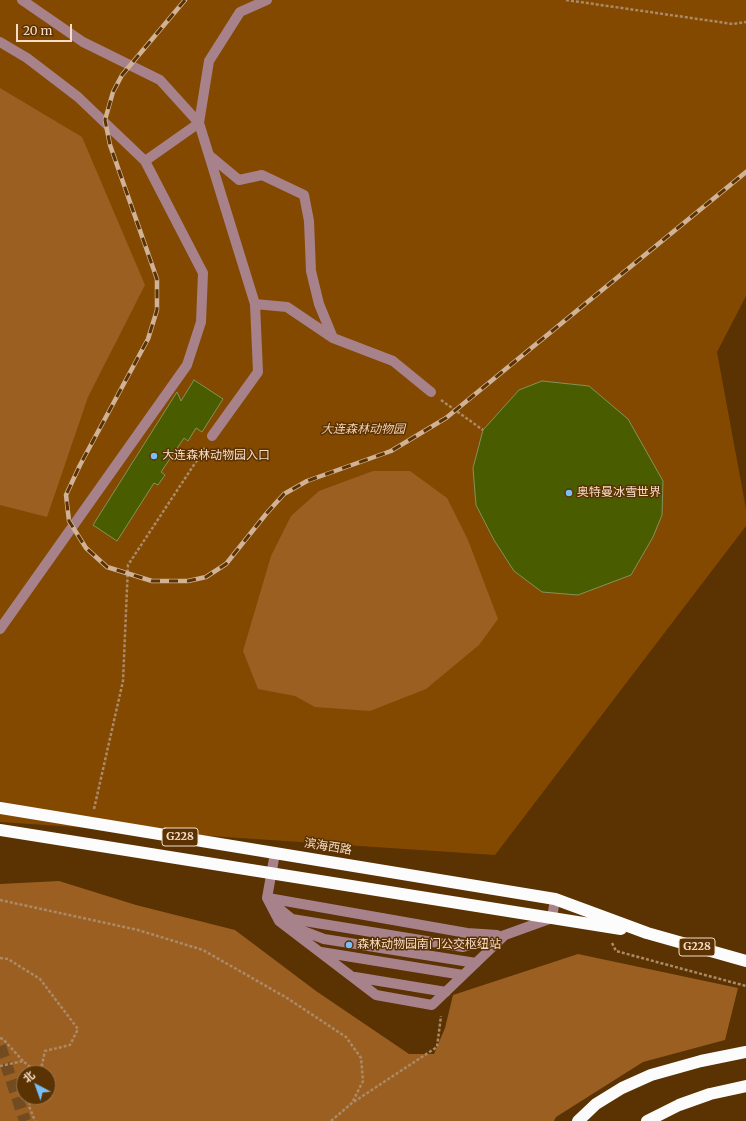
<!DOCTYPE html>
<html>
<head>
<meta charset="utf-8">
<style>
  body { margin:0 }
  #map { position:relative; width:746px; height:1121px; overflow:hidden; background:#5b3202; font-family:Merriweather,"Noto Sans SC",serif }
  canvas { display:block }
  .north { position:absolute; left:16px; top:1065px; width:40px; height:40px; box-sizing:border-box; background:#5b3202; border:1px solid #997651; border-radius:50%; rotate:319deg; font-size:11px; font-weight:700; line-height:16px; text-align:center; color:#f7ddc8 }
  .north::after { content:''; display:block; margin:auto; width:14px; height:18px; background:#76c0f7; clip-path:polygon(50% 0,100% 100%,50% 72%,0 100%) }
  .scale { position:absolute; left:16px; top:24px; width:56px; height:18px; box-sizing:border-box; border:2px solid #f7ddc8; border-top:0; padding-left:5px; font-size:12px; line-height:14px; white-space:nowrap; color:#f7ddc8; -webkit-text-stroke:3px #5b3202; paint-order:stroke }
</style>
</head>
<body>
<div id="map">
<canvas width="746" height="1121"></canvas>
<div class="north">北</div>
<div class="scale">20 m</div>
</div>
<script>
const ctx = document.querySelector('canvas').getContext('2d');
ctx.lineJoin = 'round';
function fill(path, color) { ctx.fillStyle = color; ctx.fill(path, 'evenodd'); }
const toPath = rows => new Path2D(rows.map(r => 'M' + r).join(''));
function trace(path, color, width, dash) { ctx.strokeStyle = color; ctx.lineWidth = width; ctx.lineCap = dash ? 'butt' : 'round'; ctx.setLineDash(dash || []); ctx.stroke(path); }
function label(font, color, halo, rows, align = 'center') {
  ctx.font = font + ' Merriweather,"Noto Sans SC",serif'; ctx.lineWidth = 3; ctx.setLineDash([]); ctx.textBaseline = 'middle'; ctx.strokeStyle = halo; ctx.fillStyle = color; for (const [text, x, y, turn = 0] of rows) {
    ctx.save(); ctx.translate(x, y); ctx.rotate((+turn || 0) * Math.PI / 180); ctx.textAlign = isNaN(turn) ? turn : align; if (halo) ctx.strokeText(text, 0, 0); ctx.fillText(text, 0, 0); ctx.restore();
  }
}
fill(toPath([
  [0,0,746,0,746,296,717,352,746,509,746,526,495,855,0,822]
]), '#834900');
fill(toPath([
  [0,88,82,137,145,285,88,397,47,517,0,505],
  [373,471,410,471,447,498,468,540,498,619,479,645,426,689,370,711,315,707,295,696,258,689,243,651,271,556,291,516,319,491],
  [59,881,136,905,235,930,316,991,409,1054,434,1054,445,1028,453,995,578,954,738,988,725,1040,643,1062,556,1117,554,1121,0,1121,0,884],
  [24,1073,48,1073,48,1097,24,1097]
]), '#9b5f21');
const building = toPath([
  [194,380,223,399,202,432,196,428,188,441,184,438,161,472,165,475,158,485,154,483,117,541,93,525,177,392,181,401,194,380],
  [542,381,589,386,628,419,663,481,662,515,653,537,631,575,578,595,542,592,514,571,494,540,476,505,473,468,483,430,519,390,542,381]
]);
fill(building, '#4a5c00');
trace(building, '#82935a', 1);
trace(toPath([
  [0,1046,25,1121]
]), '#724c20', 12, [12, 6]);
trace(toPath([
  [566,0,733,24,746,22],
  [441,400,483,430],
  [94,809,123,681,128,565,205,448],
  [0,900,138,930,203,950,287,998,346,1037,361,1058,363,1081,352,1103],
  [612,943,616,951,746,986],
  [0,958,8,959,40,979,78,1029,70,1045,45,1051,42,1065,35,1071],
  [0,1038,3,1039,23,1061],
  [0,1066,23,1061,35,1071,34,1073],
  [31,1097,29,1106,35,1121],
  [331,1121,352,1103,437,1047,441,1016]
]), '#ab8a68', 2.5, [3, 2]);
trace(toPath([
  [0,42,27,58,78,97,145,161],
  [209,155,239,180,262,175,304,195,309,221,311,271,319,304,333,338],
  [255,304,287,307,333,338,393,361,431,392],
  [212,436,258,372,255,304,199,123,209,61,240,12,267,0],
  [0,629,187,365,201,322,203,273,145,161,199,123,160,80,83,42,22,0],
  [275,853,267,898,279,921,376,995,432,1005,505,935],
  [268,898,467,933,497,935],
  [270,901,292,919,463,947,505,935,552,918,555,899],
  [290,926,324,939,476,963],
  [321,952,463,975],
  [355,977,446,992]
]), '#a8828b', 10);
trace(toPath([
  [0,808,555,899,647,933,746,961],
  [0,830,621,929],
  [578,1121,596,1104,622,1088,651,1075,701,1061,746,1052],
  [647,1121,679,1105,710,1094,746,1086]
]), '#fcfcfc', 12);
const rail = toPath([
  [185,0,122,75,113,92,105,120,110,145,157,279,157,310,148,339,80,465,66,495,69,521,86,548,107,567,152,581,188,581,206,577,226,564,266,514,284,494,307,481,391,451,446,418,746,172]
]);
trace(rail, '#d0b297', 4.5);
trace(rail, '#5b3202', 3, [9]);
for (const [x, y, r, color] of [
  [154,456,4,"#76c0f7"],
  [569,493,4,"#76c0f7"],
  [349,945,4,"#76c0f7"]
]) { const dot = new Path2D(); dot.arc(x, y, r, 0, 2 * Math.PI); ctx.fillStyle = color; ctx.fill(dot); trace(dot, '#5b3202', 1.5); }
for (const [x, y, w] of [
  [180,837,36],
  [697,947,36]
]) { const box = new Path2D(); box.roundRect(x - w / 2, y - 9, w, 18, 3); ctx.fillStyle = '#5b3202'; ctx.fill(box); trace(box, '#f7ddc8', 1); }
label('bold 11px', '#f7ddc8', null, [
  ["G228",180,837],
  ["G228",697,947]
]);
label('italic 12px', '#f4d1b3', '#5b3202', [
  ["大连森林动物园",363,430]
]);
label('12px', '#f7ddc8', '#5b3202', [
  ["大连森林动物园入口",162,456],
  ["奥特曼冰雪世界",577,493],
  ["森林动物园南门公交枢纽站",357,945]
], 'left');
label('12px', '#f7ddc8', '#5b3202', [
  ["滨海西路",328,847,9]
]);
</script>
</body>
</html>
